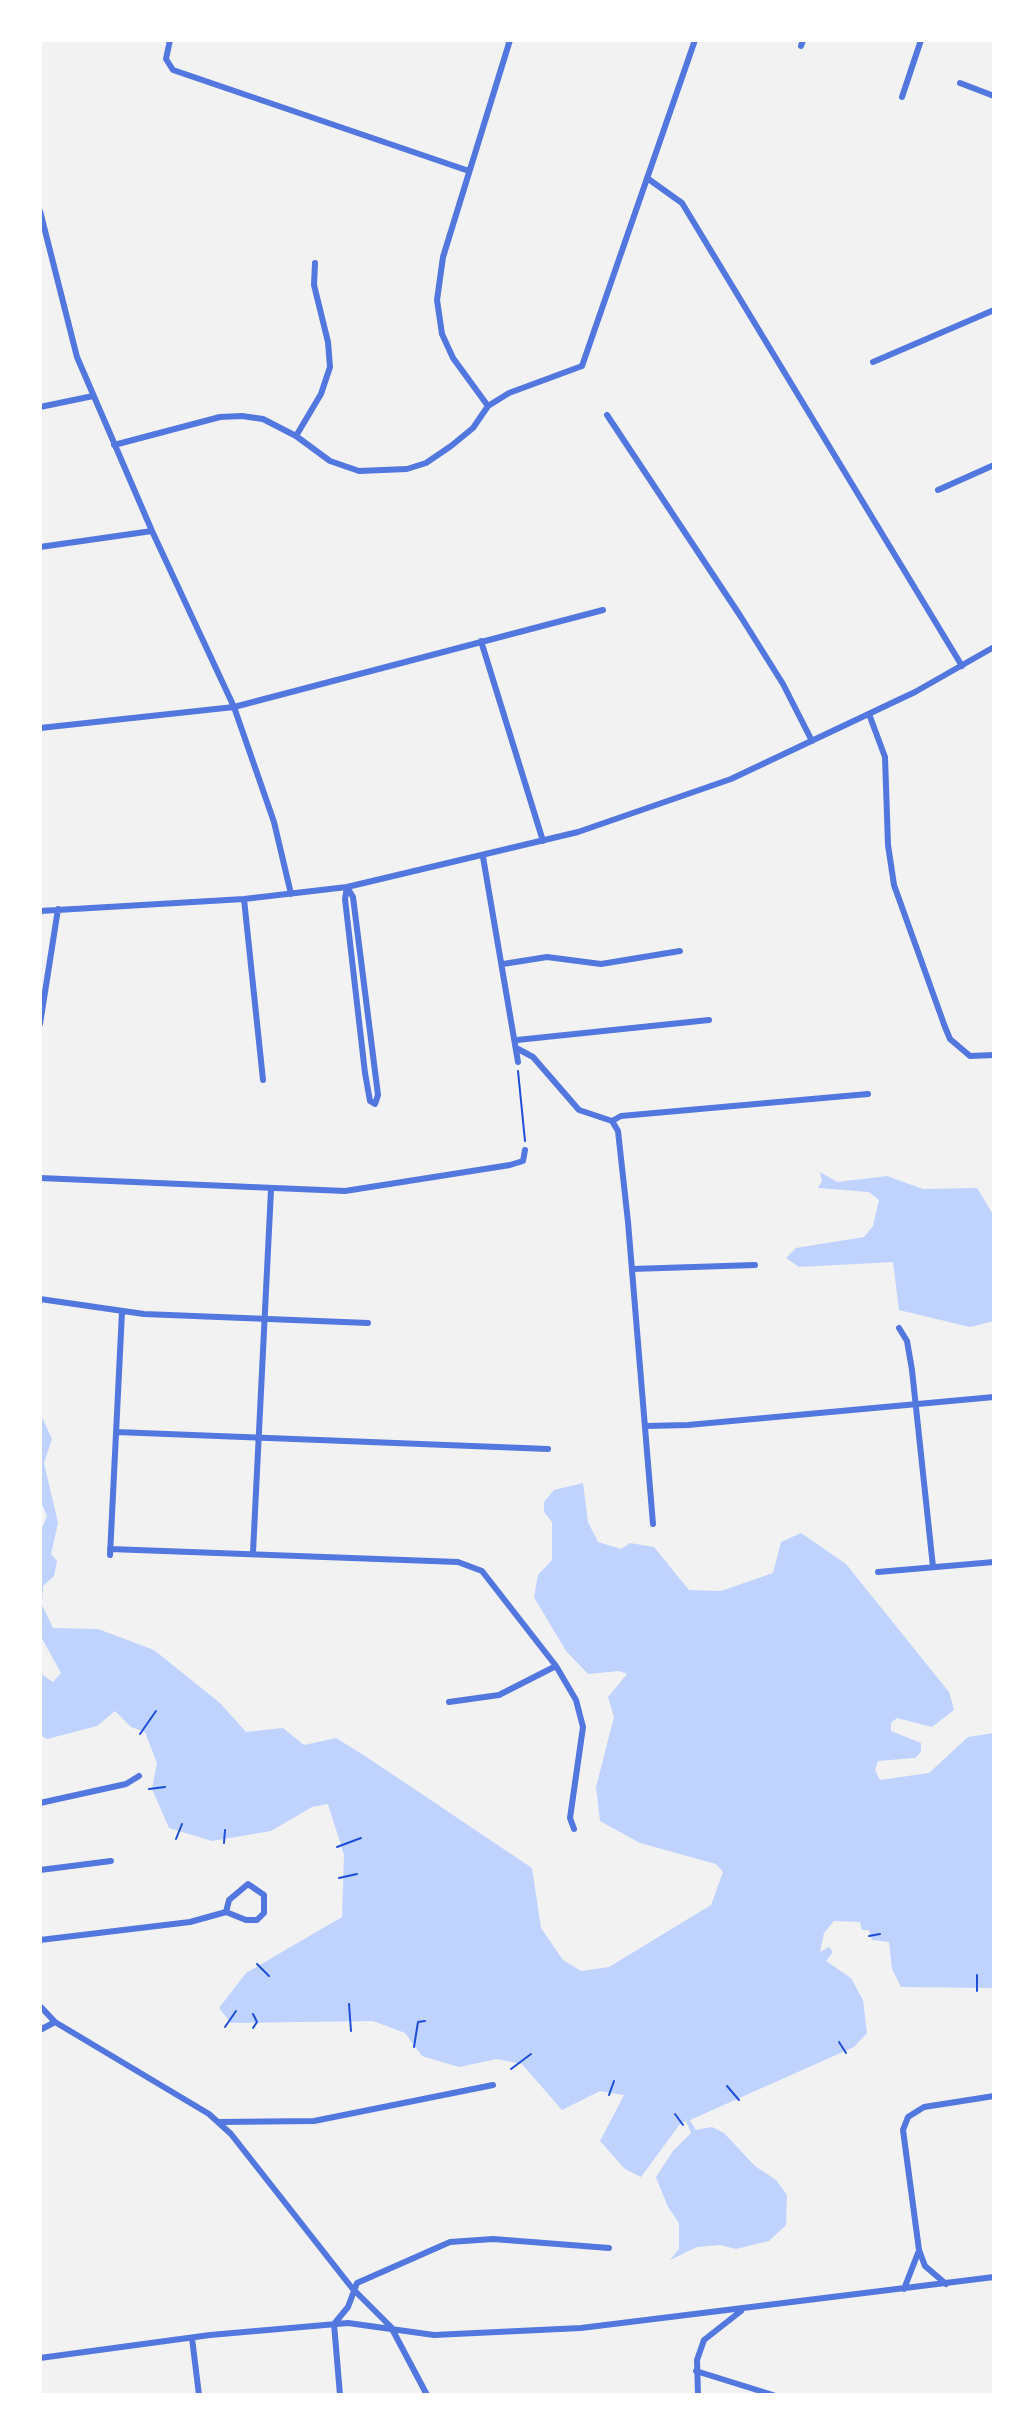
<!DOCTYPE html>
<html>
<head>
<meta charset="utf-8">
<style>
  body { margin:0 }
  #map { position:relative; width:1034px; height:2435px; overflow:hidden; background:#f2f2f2; font-family:"Titillium Web",sans-serif }
  canvas { display:block }
  .frame { position:absolute; inset:0; border:42px solid #fff; pointer-events:none }
</style>
</head>
<body>
<div id="map">
<canvas width="1034" height="2435"></canvas>
<div class="frame"></div>
</div>
<script>
const ctx = document.querySelector('canvas').getContext('2d');
ctx.lineJoin = 'round';
function fill(path, color) { ctx.fillStyle = color; ctx.fill(path, 'evenodd'); }
const toPath = rows => new Path2D(rows.map(r => 'M' + r).join(''));
function trace(path, color, width, dash) { ctx.strokeStyle = color; ctx.lineWidth = width; ctx.lineCap = dash ? 'butt' : 'round'; ctx.setLineDash(dash || []); ctx.stroke(path); }
fill(toPath([
  [820,1172,837,1182,887,1176,923,1189,977,1188,994,1216,994,1321,970,1327,899,1310,893,1262,799,1267,786,1258,796,1248,864,1237,873,1226,879,1200,869,1192,818,1188,822,1181],
  [40,1413,52,1439,44,1463,58,1523,51,1554,57,1561,54,1576,43,1586,42,1605,53,1628,98,1629,154,1650,220,1703,246,1732,283,1728,304,1745,336,1738,365,1756,532,1868,541,1928,563,1960,581,1971,609,1967,711,1905,723,1872,716,1864,640,1843,600,1821,596,1787,614,1717,608,1697,627,1674,619,1671,588,1674,566,1651,534,1597,538,1575,552,1560,552,1522,544,1512,544,1502,554,1490,583,1483,588,1522,598,1542,621,1549,630,1543,654,1547,689,1590,721,1591,773,1573,781,1542,801,1533,846,1564,949,1692,954,1710,932,1727,897,1718,891,1723,891,1731,921,1743,921,1752,915,1758,878,1761,875,1770,880,1780,929,1773,968,1737,994,1733,994,1988,901,1987,892,1969,889,1942,872,1940,869,1930,862,1930,860,1922,834,1921,824,1933,820,1952,829,1947,833,1952,826,1961,851,1978,863,2000,867,2033,854,2047,690,2120,696,2130,712,2127,724,2133,755,2166,776,2180,787,2195,786,2225,769,2241,736,2249,720,2245,697,2247,670,2260,679,2249,679,2223,668,2207,656,2177,673,2151,691,2133,686,2121,680,2124,641,2177,625,2169,600,2141,624,2095,600,2091,562,2110,522,2064,497,2059,459,2067,422,2056,405,2033,373,2021,231,2023,219,2008,246,1973,342,1917,344,1855,328,1804,312,1807,271,1831,212,1841,169,1828,152,1789,157,1763,145,1732,131,1727,115,1711,97,1726,47,1739,40,1735,40,1673,53,1682,61,1673,40,1635,40,1533,47,1516,40,1500]
]), '#bfd3fe');
trace(toPath([
  [518,1071,525,1141],
  [140,1734,156,1711],
  [149,1789,165,1787],
  [176,1839,182,1824],
  [224,1843,225,1830],
  [337,1847,361,1838],
  [339,1878,357,1874],
  [869,1936,880,1934],
  [257,1964,269,1976],
  [977,1975,977,1991],
  [349,2004,351,2031],
  [253,2014,257,2022,253,2028],
  [225,2027,236,2011],
  [839,2042,846,2053],
  [414,2047,418,2022,425,2021],
  [511,2069,531,2054],
  [727,2086,739,2100],
  [609,2095,614,2081],
  [675,2114,683,2125]
]), '#1d4ed8', 2);
trace(toPath([
  [170,40,166,59,173,70,469,171],
  [801,46,803,40],
  [960,83,994,96],
  [902,97,921,40],
  [647,178,682,203,962,666],
  [40,211,77,357,152,531,234,707,274,822,291,894],
  [873,362,994,310],
  [488,406,453,358,442,334,437,300,443,257,510,40],
  [40,407,93,396],
  [607,415,741,617,783,684,812,741],
  [296,436,321,394,330,367,328,342,314,285,315,263],
  [114,445,220,417,242,416,263,419,296,436,330,461,359,471,407,469,426,463,451,446,473,428,488,406,509,393,582,366,695,40],
  [938,490,994,465],
  [40,547,152,531],
  [481,641,543,841],
  [869,714,885,757,888,845,894,885,945,1027,950,1039,970,1056,994,1055],
  [40,728,234,707,603,610],
  [483,857,518,1062],
  [347,887,353,897,378,1095,375,1104,370,1101,365,1073,345,899,347,887],
  [244,899,263,1080],
  [40,911,244,899,347,887,578,832,731,779,915,692,994,647],
  [503,964,547,957,601,964,680,951],
  [40,1024,58,909],
  [517,1040,709,1020],
  [518,1049,533,1057,579,1110,612,1121,621,1116,868,1094],
  [612,1121,618,1131,628,1222,653,1524],
  [40,1178,345,1191,510,1165,523,1161,525,1150],
  [632,1269,755,1265],
  [40,1299,144,1314,368,1323],
  [899,1328,907,1341,912,1370,933,1567],
  [646,1426,688,1425,994,1397],
  [116,1432,548,1449],
  [110,1549,458,1562,482,1571,556,1666,576,1700,583,1727,570,1818,574,1829],
  [253,1552,271,1190],
  [110,1555,122,1312],
  [878,1572,994,1562],
  [449,1702,499,1695,556,1666],
  [40,1803,126,1784,139,1776],
  [40,1870,111,1861],
  [40,1940,190,1922,226,1912,246,1920,257,1920,264,1913,264,1895,248,1884,229,1900,226,1912],
  [40,2006,55,2022,209,2114,231,2134,352,2288,391,2327,427,2395],
  [40,2030,55,2022],
  [219,2122,314,2121,493,2085],
  [946,2284,925,2266,919,2250,903,2130,908,2117,924,2107,994,2096],
  [904,2289,918,2253],
  [192,2338,199,2395],
  [40,2358,210,2335,348,2323,434,2335,581,2328,994,2277],
  [696,2371,773,2395],
  [340,2395,334,2324,348,2307,357,2283,450,2242,493,2239,609,2248],
  [698,2395,697,2360,704,2340,741,2311]
]), '#5277de', 6);
</script>
</body>
</html>
